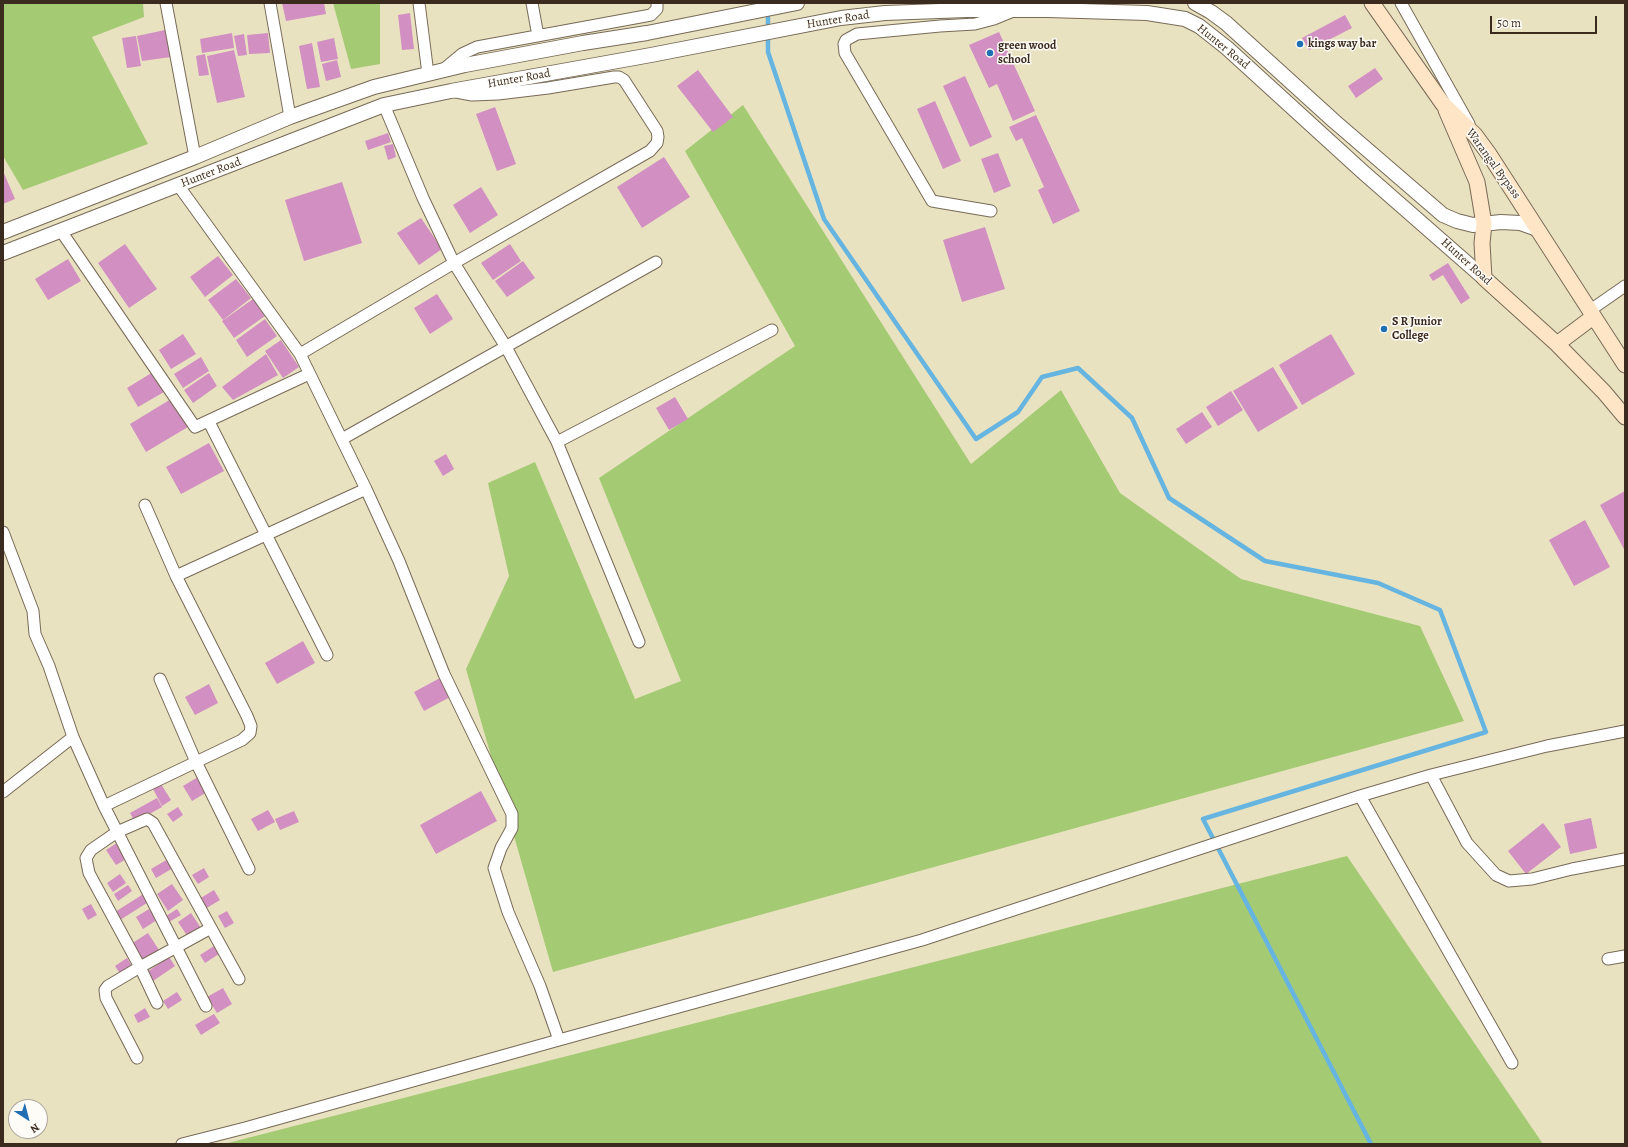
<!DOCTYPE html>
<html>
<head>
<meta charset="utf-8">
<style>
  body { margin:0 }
  #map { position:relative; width:1628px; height:1147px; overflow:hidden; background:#e9e2c1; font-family:Alegreya,serif }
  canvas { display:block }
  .frame { position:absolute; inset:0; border:4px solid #3b2a1e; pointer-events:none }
  .north { position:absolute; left:8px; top:1099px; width:40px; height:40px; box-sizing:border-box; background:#fdfcf7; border:1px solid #afa8a0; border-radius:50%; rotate:144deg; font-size:11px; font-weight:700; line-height:16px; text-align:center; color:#3b2a1e }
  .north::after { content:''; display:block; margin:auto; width:14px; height:18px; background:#1f6fb2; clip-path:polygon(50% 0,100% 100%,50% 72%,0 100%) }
  .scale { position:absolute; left:1490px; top:16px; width:107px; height:18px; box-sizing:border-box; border:2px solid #3b2a1e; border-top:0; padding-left:5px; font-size:12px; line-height:14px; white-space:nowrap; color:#3b2a1e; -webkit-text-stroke:3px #fdfcf7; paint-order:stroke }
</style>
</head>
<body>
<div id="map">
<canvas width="1628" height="1147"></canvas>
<div class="frame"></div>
<div class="north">N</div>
<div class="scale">50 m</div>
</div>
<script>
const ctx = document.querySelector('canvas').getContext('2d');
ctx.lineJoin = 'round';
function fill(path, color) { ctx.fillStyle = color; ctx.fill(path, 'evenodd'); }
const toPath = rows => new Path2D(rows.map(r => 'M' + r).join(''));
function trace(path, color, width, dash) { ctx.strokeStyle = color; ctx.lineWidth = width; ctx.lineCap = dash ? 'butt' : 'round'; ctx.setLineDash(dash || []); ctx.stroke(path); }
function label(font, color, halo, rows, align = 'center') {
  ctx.font = font + ' Alegreya,serif'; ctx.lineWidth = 3; ctx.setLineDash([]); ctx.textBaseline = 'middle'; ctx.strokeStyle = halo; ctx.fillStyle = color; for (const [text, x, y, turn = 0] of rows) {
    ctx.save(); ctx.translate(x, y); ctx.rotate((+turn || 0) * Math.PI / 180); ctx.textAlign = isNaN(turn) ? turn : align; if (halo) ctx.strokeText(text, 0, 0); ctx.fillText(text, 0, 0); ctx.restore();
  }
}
fill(toPath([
  [3,3,143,3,144,17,92,37,148,144,23,190,3,156],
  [333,3,380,3,380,64,351,69],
  [743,105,971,464,1061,390,1120,493,1241,579,1420,626,1464,721,553,972,466,669,509,576,488,483,535,462,635,699,681,681,599,478,795,346,685,151],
  [1347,856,1543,1144,224,1144]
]), '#a5ca74');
trace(toPath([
  [768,11,768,52,824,219,976,439,1018,412,1042,377,1078,368,1132,418,1169,498,1265,561,1378,583,1440,610,1486,732,1203,819,1371,1144]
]), '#66b5e0', 4.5);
fill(toPath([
  [282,3,324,3,326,14,286,21],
  [410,13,414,49,402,50,398,15],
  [1345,15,1352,28,1309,50,1302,38],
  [165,30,171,57,142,61,137,36],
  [999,32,1035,111,1013,121,997,84,989,88,969,45],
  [232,33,234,48,202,53,200,39],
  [268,33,270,53,249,54,247,35],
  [244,34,247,55,238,56,234,36],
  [136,36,141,66,127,68,122,38],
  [334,38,338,59,321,62,317,42],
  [312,43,320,87,307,89,299,46],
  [234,50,245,97,217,103,207,56],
  [205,54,209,75,199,76,196,56],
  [337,60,341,77,326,81,322,64],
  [1375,68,1383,79,1356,98,1348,86],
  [698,70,733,117,713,132,677,86],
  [965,76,992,137,970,147,943,86],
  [935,101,961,161,943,169,917,109],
  [495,107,516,164,497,171,476,114],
  [1036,115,1080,211,1053,224,1038,190,1044,187,1022,138,1016,141,1009,127],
  [388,133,391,142,368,150,365,141],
  [393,144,396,157,388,160,384,146],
  [998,153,1011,186,994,193,981,159],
  [664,157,690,197,642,228,617,187],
  [3,171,15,199,3,204],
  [342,182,362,243,304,261,285,200],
  [481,187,498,215,470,233,453,205],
  [421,218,442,249,419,265,397,233],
  [985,227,1005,289,962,302,943,240],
  [125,244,157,289,129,308,98,263],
  [510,244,521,261,493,280,481,263],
  [218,256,233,275,205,297,190,277],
  [68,259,81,281,48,300,35,279],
  [523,261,535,278,507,297,495,281],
  [1448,263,1470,298,1461,304,1443,275,1433,281,1429,275],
  [236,279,251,298,223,320,208,300],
  [437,294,453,319,430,334,414,308],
  [253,299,265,316,234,338,222,321],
  [265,319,277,336,247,357,236,340],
  [183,334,196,354,171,369,159,350],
  [1331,334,1355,374,1302,405,1279,365],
  [281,340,299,367,283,378,265,351],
  [266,354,278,375,233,400,222,387],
  [201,357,209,371,183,388,174,374],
  [1273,367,1298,408,1258,432,1233,391],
  [153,372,164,392,138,407,127,388],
  [209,373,217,386,193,403,184,390],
  [1231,391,1243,410,1218,426,1206,407],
  [675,397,688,419,669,430,656,408],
  [171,399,188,427,146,452,130,424],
  [1202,412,1212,427,1186,444,1176,429],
  [209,443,224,471,181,494,166,467],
  [446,454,454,469,443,476,434,461],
  [1625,491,1625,551,1600,505],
  [1585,520,1610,567,1574,586,1549,540],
  [303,641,315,663,277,684,265,663],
  [440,678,450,697,424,711,414,692],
  [209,684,218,703,195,715,185,697],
  [203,774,212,789,192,801,183,786],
  [161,784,171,800,162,806,153,789],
  [481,791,497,821,436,854,420,825],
  [157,798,162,807,135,822,130,813],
  [178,807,183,815,173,822,167,814],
  [268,810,275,822,258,831,251,819],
  [294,811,299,822,280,830,275,819],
  [1591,818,1597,848,1570,854,1564,824],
  [1543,823,1561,847,1526,874,1508,851],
  [120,841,130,857,116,865,106,850],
  [175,855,180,864,156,878,151,869],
  [204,868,209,877,198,884,192,875],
  [120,874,126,883,113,892,107,883],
  [172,884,183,900,168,911,157,894],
  [128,885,132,891,118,901,114,894],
  [214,890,220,900,205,909,199,899],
  [145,893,150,901,120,920,115,912],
  [91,904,97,915,88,920,82,909],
  [149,909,157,920,143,929,136,917],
  [177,909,181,915,169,922,166,916],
  [227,911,234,923,225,928,218,916],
  [191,913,201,928,188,937,178,922],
  [148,933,159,950,142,961,131,944],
  [214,946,219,954,205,963,200,955],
  [169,957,175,966,153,981,147,972],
  [127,958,133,968,121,975,115,966],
  [223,988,232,1004,217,1013,207,997],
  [177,992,182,1000,168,1009,163,1001],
  [145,1008,150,1017,138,1023,134,1015],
  [214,1014,220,1023,201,1035,195,1025]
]), '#d28fc1');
const minor = toPath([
  [166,3,195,157],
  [270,3,290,117],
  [419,3,428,74],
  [532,3,538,36],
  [1401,3,1469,124],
  [444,69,462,54,477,47,651,15,657,9,657,3],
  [384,105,423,198,454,263,506,347,557,442,639,642],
  [178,185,300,354,366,489,399,561,444,674,512,814,512,828,501,848,494,868,508,912,540,986,559,1040],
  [991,211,932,201,845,53,844,44,846,40,857,34,940,26,975,24,994,19,1011,12],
  [61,231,195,427,309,374],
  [1589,311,1625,286],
  [300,354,454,263,650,151,657,143,658,137,657,131,624,80,619,77,614,77,548,88,498,94,472,95,456,92],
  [209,422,327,655],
  [342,439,656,262],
  [557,442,772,330],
  [145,505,176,576],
  [3,532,33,611,35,634,49,666,73,737,104,806,206,1006],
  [160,679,196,762,249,869],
  [1431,775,1467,843,1496,875,1509,881,1532,879,1572,869,1625,859],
  [3,792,73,737],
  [1360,796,1512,1063],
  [104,806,242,740,250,733,251,726,247,716,176,576,366,489],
  [1608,959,1625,956],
  [157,1003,141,969,89,873,86,858,91,850,117,832,147,819,153,823,239,979],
  [137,1058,106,998,105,990,108,986,140,967,211,928],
  [182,1144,245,1128,559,1040,922,940,1360,796,1431,775,1547,746,1625,731]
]);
const tertiary = toPath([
  [1195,3,1211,12,1226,23,1334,121,1443,215,1457,221,1473,225,1501,222,1520,223,1537,229],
  [3,232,195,157,290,117,374,87,465,65,583,43,647,33,797,3],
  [3,253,384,105,451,91,651,55,841,18,885,13,967,10,1048,10,1147,13,1185,19,1199,26,1227,48,1363,172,1484,278]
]);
const secondary = toPath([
  [1372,3,1443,104,1475,135,1489,154,1625,365],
  [1446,110,1477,182,1484,224,1482,243,1484,278,1557,344,1604,392,1625,417],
  [1557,344,1593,317]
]);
trace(minor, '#786a57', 13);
trace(tertiary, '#786a57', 16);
trace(secondary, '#786a57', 17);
trace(minor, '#fff', 11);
trace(tertiary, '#fff', 14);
trace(secondary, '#fee5c5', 15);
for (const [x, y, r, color] of [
  [1300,44,4,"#1f6fb2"],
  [990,53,4,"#1f6fb2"],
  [1384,329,4,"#1f6fb2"]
]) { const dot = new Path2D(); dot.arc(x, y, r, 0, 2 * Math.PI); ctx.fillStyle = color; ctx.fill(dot); trace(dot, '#fdfcf7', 1.5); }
label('12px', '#3b2a1e', '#fdfcf7', [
  ["Hunter Road",838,20,-9],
  ["Hunter Road",1223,47,39],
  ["Hunter Road",519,79,-10],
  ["Warangal Bypass",1493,164,54],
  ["Hunter Road",211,173,-21],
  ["Hunter Road",1466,262,42]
]);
label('bold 12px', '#3b2a1e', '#fdfcf7', [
  ["kings way bar",1308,44],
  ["green wood",998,46],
  ["school",998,60],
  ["S R Junior",1392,322],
  ["College",1392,336]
], 'left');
</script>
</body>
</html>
